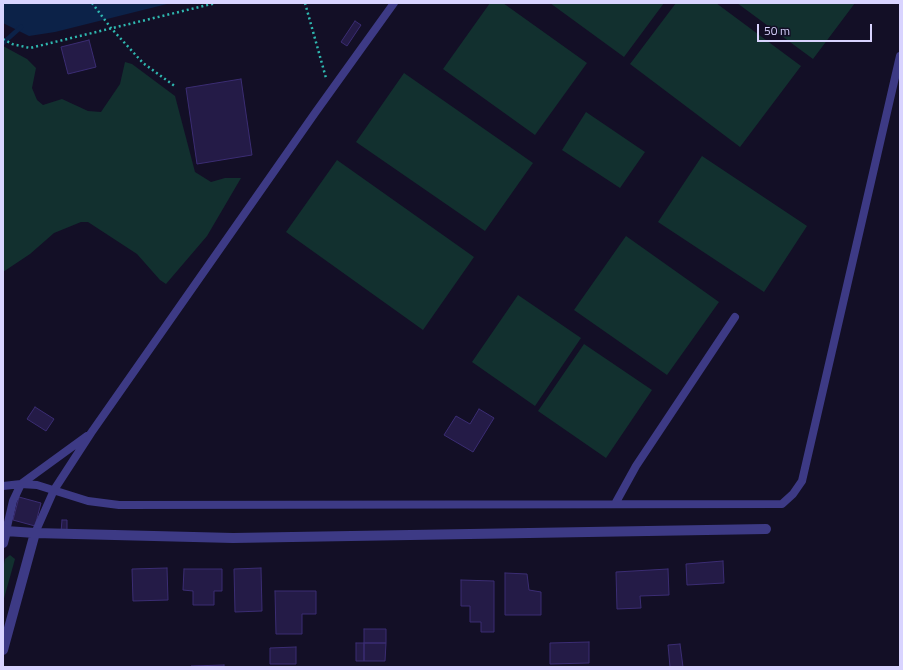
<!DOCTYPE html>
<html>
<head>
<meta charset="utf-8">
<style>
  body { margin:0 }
  #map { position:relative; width:903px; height:670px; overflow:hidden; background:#130f26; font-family:"Titillium Web",sans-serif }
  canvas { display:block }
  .frame { position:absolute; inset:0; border:4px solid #d9d4ff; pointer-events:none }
  .scale { position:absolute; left:757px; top:24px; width:115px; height:18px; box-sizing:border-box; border:2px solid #d9d4ff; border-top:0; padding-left:5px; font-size:12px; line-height:14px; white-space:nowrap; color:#d9d4ff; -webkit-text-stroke:3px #130f26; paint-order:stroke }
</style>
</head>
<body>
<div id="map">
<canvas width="903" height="670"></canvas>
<div class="frame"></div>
<div class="scale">50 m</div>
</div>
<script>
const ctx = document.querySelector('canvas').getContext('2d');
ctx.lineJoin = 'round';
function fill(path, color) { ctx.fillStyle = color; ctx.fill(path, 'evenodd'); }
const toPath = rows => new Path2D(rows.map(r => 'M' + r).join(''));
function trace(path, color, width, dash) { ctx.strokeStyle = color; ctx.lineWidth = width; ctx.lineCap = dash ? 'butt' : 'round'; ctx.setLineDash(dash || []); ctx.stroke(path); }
fill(toPath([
  [490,3,503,3,587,63,535,135,443,69],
  [550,3,664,3,624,57],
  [676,3,716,3,801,66,740,147,630,64],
  [737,3,855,3,813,59],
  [3,46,27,59,36,68,32,88,37,100,43,105,62,99,88,111,101,112,120,84,125,62,132,64,175,96,195,172,211,182,225,178,241,178,207,236,166,284,160,280,137,254,88,222,81,222,54,233,30,254,3,272],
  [404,73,533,163,485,231,356,142],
  [586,112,645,152,620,188,562,150],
  [702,156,807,226,764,292,658,222],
  [337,160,474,257,423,330,286,232],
  [626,236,719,302,667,375,574,310],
  [518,295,581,338,535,406,472,362],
  [584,344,652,390,606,458,538,411],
  [10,555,15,559,3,602,3,569,5,559]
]), '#12302f');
fill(toPath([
  [3,3,171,3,55,32,29,36,3,23]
]), '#0c2248');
trace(toPath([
  [3,43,21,27]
]), '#0c2248', 4.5);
const building = toPath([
  [355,21,361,25,347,46,341,42,355,21],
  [89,40,96,67,68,74,61,47,89,40],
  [241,79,252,155,197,164,186,88,241,79],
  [35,407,54,419,46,431,27,419,35,407],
  [479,409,494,418,473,452,444,435,456,416,470,424,479,409],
  [19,497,41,503,35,526,13,520,19,497],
  [62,520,67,520,67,532,61,532,62,520],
  [723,561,724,583,687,585,686,564,723,561],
  [167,568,168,600,133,601,132,569,167,568],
  [261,568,262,611,235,612,234,569,261,568],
  [184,569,222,569,222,591,214,591,214,605,193,605,193,591,183,590,184,569],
  [668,569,669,595,640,596,641,608,617,609,616,572,668,569],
  [505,573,527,574,529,590,541,592,541,615,505,615,505,573],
  [461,580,494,581,494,632,481,632,481,622,470,622,470,606,461,606,461,580],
  [275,591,316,591,316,614,302,614,302,634,276,634,275,591],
  [364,629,386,629,386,643,364,643,364,629],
  [589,642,589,663,550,664,550,643,589,642],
  [356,643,364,643,364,661,356,661,356,643],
  [364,643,386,643,385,661,364,661,364,643],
  [680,644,683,667,670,667,668,645,680,644],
  [296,647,296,664,270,664,270,648,296,647],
  [224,665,224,667,191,667,191,666,224,665]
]);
fill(building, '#241b47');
trace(building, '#3b2d73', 1);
trace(toPath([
  [92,3,111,28,143,63,176,87],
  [305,3,326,78],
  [3,39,12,44,30,48,216,3]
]), '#2fb8b0', 2.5, [2, 3]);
trace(toPath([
  [3,486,21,484,37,485,88,501,119,505,782,504,793,494,802,481,900,56],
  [615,504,636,466,735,317],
  [6,531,13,501,21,484,87,436],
  [35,533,54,490,91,433,315,113,394,3]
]), '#3d3a85', 8);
trace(toPath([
  [3,529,6,531,35,533,233,538,766,529],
  [3,543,6,531],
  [3,650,35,533]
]), '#3d3a85', 10);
</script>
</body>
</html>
